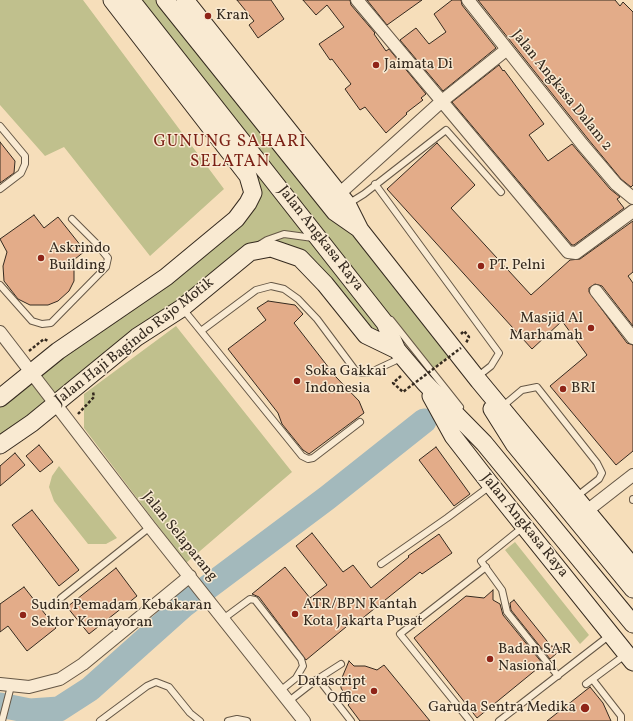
<!DOCTYPE html>
<html>
<head>
<meta charset="utf-8">
<style>
  body { margin:0 }
  canvas { display:block; background:#f6deba }
</style>
</head>
<body>
<canvas width="633" height="721"></canvas>
<script>
const ctx = document.querySelector('canvas').getContext('2d');
ctx.lineJoin = 'round';
function fill(path, color) { ctx.fillStyle = color; ctx.fill(path, 'evenodd'); }
const toPath = rows => new Path2D(rows.map(r => 'M' + r).join(''));
function trace(path, color, width, dash) { ctx.strokeStyle = color; ctx.lineWidth = width; ctx.lineCap = dash ? 'butt' : 'round'; ctx.setLineDash(dash || []); ctx.stroke(path); }
function label(font, color, halo, rows, align = 'center') {
  ctx.font = font + ' Vollkorn,serif'; ctx.lineWidth = 3; ctx.setLineDash([]); ctx.textBaseline = 'middle'; ctx.strokeStyle = halo; ctx.fillStyle = color; for (const [text, x, y, turn = 0] of rows) {
    ctx.save(); ctx.translate(x, y); ctx.rotate((+turn || 0) * Math.PI / 180); ctx.textAlign = isNaN(turn) ? turn : align; if (halo) ctx.strokeText(text, 0, 0); ctx.fillText(text, 0, 0); ctx.restore();
  }
}
fill(toPath([
  [0,0,83,0,224,189,150,256,64,147,45,156,0,105],
  [131,0,165,0,456,351,431,370,333,249,397,350,366,335,300,258,250,252,0,447,0,400,124,306,253,193],
  [176,326,292,472,186,563,84,428,84,394],
  [59,466,117,538,106,544,88,544,54,501,49,487,52,476],
  [515,542,589,635,580,644,505,550]
]), '#c0c08d');
trace(toPath([
  [0,705,30,711,59,709,90,689,184,605,327,498,424,421]
]), '#a3b9bc', 25);
const building = toPath([
  [237,0,271,0,284,19,258,38,249,25,254,21,237,0],
  [303,0,350,0,351,5,375,33,374,34,386,51,389,49,426,94,421,98,423,100,406,113,407,114,386,133,365,107,360,110,345,89,351,84,332,59,330,60,319,44,344,27,327,5,316,15,303,0],
  [367,0,422,0,387,25,367,0],
  [452,0,461,0,462,5,496,48,443,91,400,40,416,28,429,44,446,32,434,14,452,0],
  [478,0,615,0,620,6,623,2,633,12,633,185,631,187,621,179,588,139,478,0],
  [499,65,503,71,504,70,544,124,529,135,548,161,572,144,610,189,620,197,617,199,624,208,574,245,572,245,452,102,499,65],
  [0,142,15,161,14,173,0,183,0,142],
  [437,143,475,185,451,208,531,295,570,260,580,259,633,221,633,272,628,276,633,283,633,326,602,286,595,284,589,288,589,292,627,343,633,345,633,451,616,465,550,386,587,355,562,321,532,349,387,189,437,143],
  [34,215,44,228,58,217,85,251,70,263,74,270,74,281,69,291,58,301,48,305,30,305,18,299,4,281,3,266,7,252,0,239,34,215],
  [268,301,295,305,303,314,294,323,336,377,359,401,364,413,309,454,303,450,282,424,278,413,228,349,266,320,257,308,268,301],
  [39,445,53,462,40,472,26,456,39,445],
  [436,447,470,494,454,506,419,460,436,447],
  [15,453,25,465,0,486,0,466,15,453],
  [32,510,79,570,59,586,12,525,32,510],
  [312,533,343,572,353,565,371,588,409,557,408,556,439,534,452,553,422,574,420,572,354,625,352,622,306,660,259,597,252,594,285,567,310,598,327,585,296,546,312,533],
  [116,568,137,596,89,634,67,607,116,568],
  [24,587,56,628,27,651,8,626,0,632,0,604,24,587],
  [493,590,493,600,500,604,503,615,543,664,477,718,414,638,466,596,484,598,493,590],
  [514,600,551,646,563,648,550,659,511,610,510,603,514,600],
  [349,661,354,666,365,666,377,670,384,665,430,721,360,721,348,705,350,703,341,688,341,680,349,661],
  [590,687,603,703,611,721,547,721,590,687]
]);
fill(building, '#e3ac89');
trace(building, '#352a1f', 1);
const lane = toPath([
  [0,126,25,156,25,164,21,173,0,189],
  [375,184,499,353,491,366,477,377],
  [348,204,364,194,446,130,501,192],
  [259,245,267,240,284,234,313,238],
  [0,285,32,321,42,324,51,323,106,267,108,258,95,242,72,219],
  [183,309,302,456,308,459,313,458,360,422],
  [391,320,460,407],
  [201,331,256,290,271,286,284,289,298,299,317,319,355,370,361,373,371,372,401,358],
  [503,406,522,390,537,387,597,463,602,473,599,479,576,497],
  [633,499,633,500],
  [523,527,481,561,502,590,507,612,558,676],
  [381,564,447,518,490,486],
  [61,598,150,527],
  [223,619,250,599,255,600,301,659,303,666,296,678,280,691],
  [316,680,320,681,351,721],
  [593,680,621,716,621,721],
  [586,684,625,655],
  [289,701,316,680,341,664],
  [2,721,11,686],
  [100,721,147,686,156,682,169,687,190,713,200,721],
  [228,721,237,719,247,721],
  [470,721,400,634,486,567],
  [499,721,610,635]
]);
const street = toPath([
  [357,0,568,252,576,253,633,211],
  [468,0,582,144,616,184,633,198],
  [339,194,442,101,506,50],
  [596,291,633,338],
  [0,332,150,527,304,721],
  [588,510,633,475],
  [0,684,29,687,60,679,83,664,190,576]
]);
const secondary = toPath([
  [131,0,385,323,397,350,425,383,484,443,633,624],
  [165,0,335,212,358,228],
  [185,0,347,204,360,230,479,381,633,567],
  [431,396,453,436,491,485,633,662],
  [0,398,58,351,166,277,236,219,248,203,253,193,248,176,112,0],
  [492,409,514,444,633,589],
  [0,445,32,423,137,337,182,308,250,252,271,248,300,258,325,284,366,335,397,350]
]);
trace(lane, '#655746', 8);
trace(street, '#655746', 14);
trace(secondary, '#352a1f', 19);
trace(toPath([
  [461,334,464,331,469,337,466,343],
  [29,351,44,339,48,341],
  [401,376,393,383,403,392,408,388],
  [78,414,94,397,93,392]
]), '#352a1f', 2.5, [3, 2]);
trace(lane, '#f9ead2', 6);
trace(street, '#f9ead2', 12);
trace(secondary, '#f9ead2', 17);
trace(toPath([
  [408,388,461,348]
]), '#352a1f', 2.5, [3, 2]);
for (const [x, y, r, color] of [
  [208,16,4,"#8f2418"],
  [376,65,4,"#8f2418"],
  [41,258,4,"#8f2418"],
  [481,266,4,"#8f2418"],
  [591,328,4,"#8f2418"],
  [297,381,4,"#8f2418"],
  [563,389,4,"#8f2418"],
  [295,614,4,"#8f2418"],
  [23,615,4,"#8f2418"],
  [490,659,4,"#8f2418"],
  [374,691,4,"#8f2418"],
  [585,708,5,"#8f2418"]
]) { const dot = new Path2D(); dot.arc(x, y, r, 0, 2 * Math.PI); ctx.fillStyle = color; ctx.fill(dot); trace(dot, '#f9ead2', 1.5); }
label('15px', '#352a1f', '#f9ead2', [
  ["Kran",216,16],
  ["Jaimata Di",384,65],
  ["Askrindo",49,249],
  ["Building",49,266],
  ["PT. Pelni",489,266],
  ["Masjid Al",583,319,"right"],
  ["Marhamah",583,336,"right"],
  ["Soka Gakkai",305,372],
  ["Indonesia",305,389],
  ["BRI",571,389],
  ["ATR/BPN Kantah",303,605],
  ["Kota Jakarta Pusat",303,622],
  ["Sudin Pemadam Kebakaran",31,606],
  ["Sektor Kemayoran",31,623],
  ["Badan SAR",498,650],
  ["Nasional",498,667],
  ["Datascript",366,682,"right"],
  ["Office",366,699,"right"],
  ["Garuda Sentra Medika",576,708,"right"]
], 'left');
label('15px', '#352a1f', '#f9ead2', [
  ["Jalan Angkasa Dalam 2",561,91,51],
  ["Jalan Angkasa Raya",320,239,52],
  ["Jalan Haji Bagindo Rajo Motik",135,342,-38],
  ["Jalan Angkasa Raya",524,526,51],
  ["Jalan Selaparang",179,537,51]
]);
ctx.letterSpacing = '1px';
label('17px', '#7a1f14', '#f9ead2', [
  ["GUNUNG SAHARI",230,143],
  ["SELATAN",230,163]
]);
ctx.letterSpacing = '0px';
</script>
</body>
</html>
